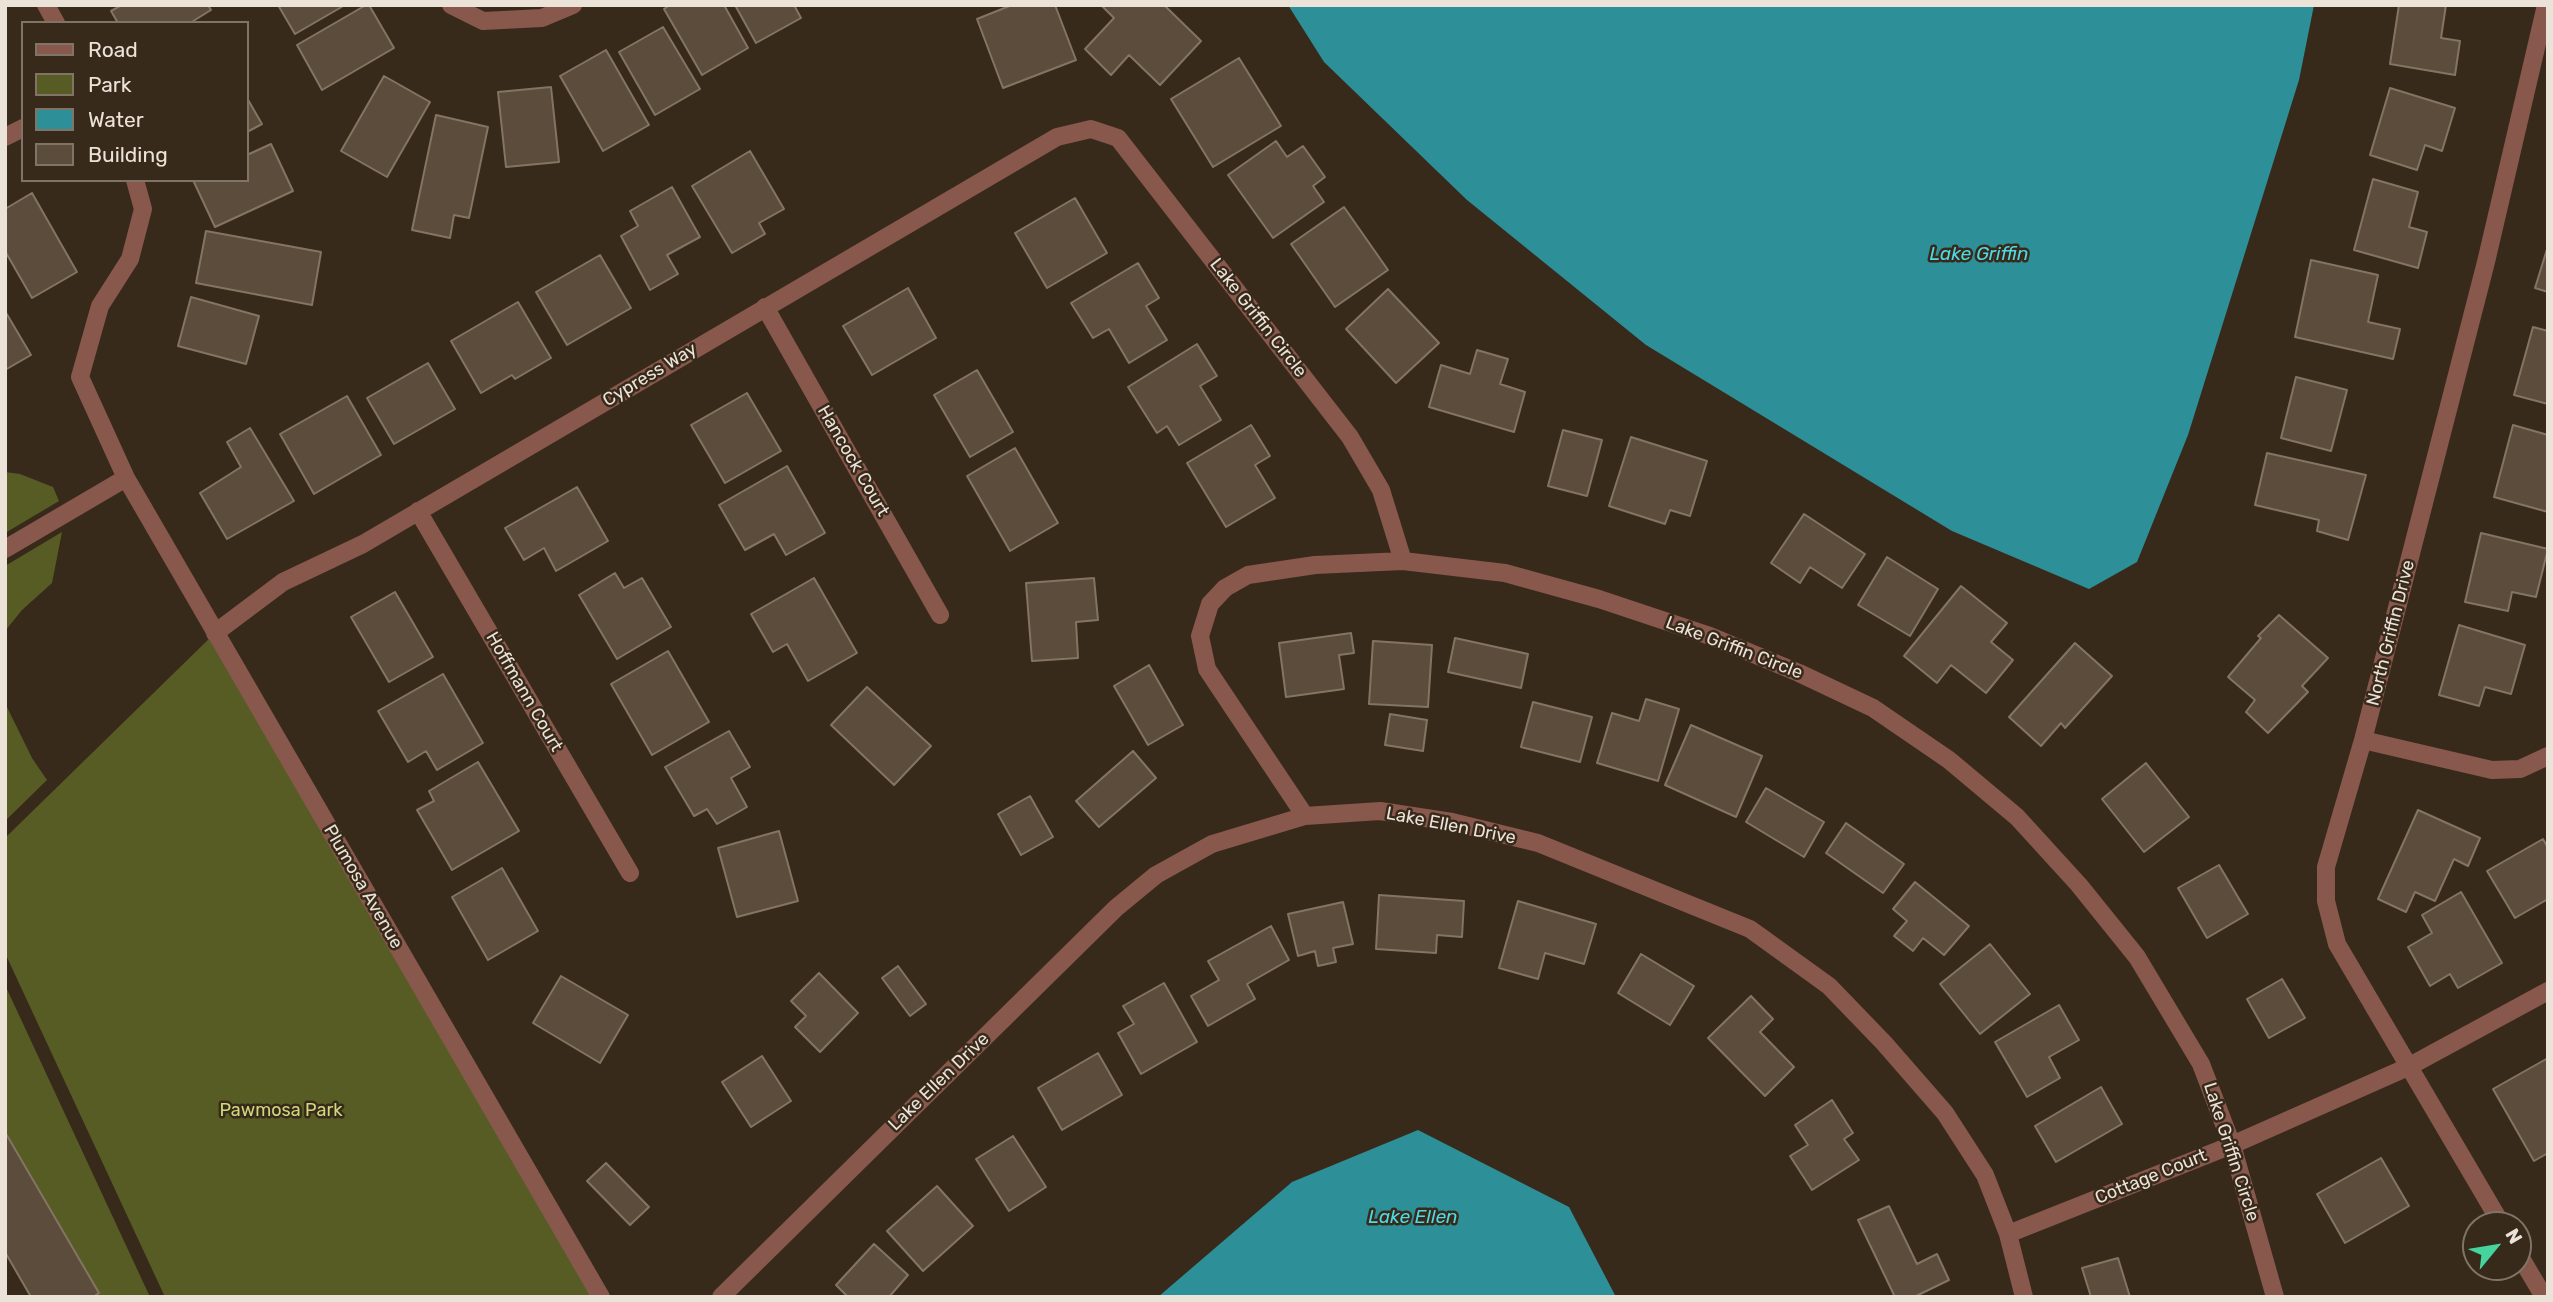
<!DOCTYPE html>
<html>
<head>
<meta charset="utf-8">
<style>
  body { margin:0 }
  #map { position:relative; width:2553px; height:1302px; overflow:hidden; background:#382a1b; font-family:Rubik,sans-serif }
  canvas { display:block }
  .frame { position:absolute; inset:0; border:7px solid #ebe2d8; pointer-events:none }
  .legend { position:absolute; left:21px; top:21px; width:228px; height:161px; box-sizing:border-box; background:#382a1b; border:2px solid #807467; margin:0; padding:9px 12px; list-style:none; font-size:21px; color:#ebe2d8 }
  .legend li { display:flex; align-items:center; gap:14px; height:35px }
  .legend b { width:35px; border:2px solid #807467 }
  .north { position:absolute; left:2462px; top:1211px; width:70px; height:70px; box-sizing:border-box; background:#382a1b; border:2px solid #807467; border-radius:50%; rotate:60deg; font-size:19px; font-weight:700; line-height:28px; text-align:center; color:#ebe2d8 }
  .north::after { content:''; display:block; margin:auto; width:24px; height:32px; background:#46d49e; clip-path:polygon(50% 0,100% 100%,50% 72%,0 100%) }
</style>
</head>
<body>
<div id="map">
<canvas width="2553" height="1302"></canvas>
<div class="frame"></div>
<ul class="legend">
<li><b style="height:9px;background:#88584c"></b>Road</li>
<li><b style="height:19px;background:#575c25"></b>Park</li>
<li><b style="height:19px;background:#2d8f97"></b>Water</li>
<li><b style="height:19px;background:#5b4c3b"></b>Building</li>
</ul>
<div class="north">N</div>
</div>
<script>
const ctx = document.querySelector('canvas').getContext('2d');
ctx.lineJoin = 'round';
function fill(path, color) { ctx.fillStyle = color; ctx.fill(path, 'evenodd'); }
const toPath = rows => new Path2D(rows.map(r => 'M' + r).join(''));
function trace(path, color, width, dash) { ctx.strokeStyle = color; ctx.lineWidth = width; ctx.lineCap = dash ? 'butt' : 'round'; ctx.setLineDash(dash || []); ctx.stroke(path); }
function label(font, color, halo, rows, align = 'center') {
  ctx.font = font + ' Rubik,sans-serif'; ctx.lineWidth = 5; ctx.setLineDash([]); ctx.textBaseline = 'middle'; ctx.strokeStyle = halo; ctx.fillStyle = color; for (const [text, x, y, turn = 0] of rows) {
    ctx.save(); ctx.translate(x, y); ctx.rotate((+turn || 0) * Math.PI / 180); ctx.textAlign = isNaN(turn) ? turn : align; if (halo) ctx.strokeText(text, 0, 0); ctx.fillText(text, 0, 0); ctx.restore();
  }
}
fill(toPath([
  [5,472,20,474,53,487,59,501,5,533],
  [62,532,52,583,22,610,5,631,5,566],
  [215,633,601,1297,165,1297,5,953,5,838],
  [5,703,32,758,47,780,5,821],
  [5,985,150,1297,89,1297,5,1148]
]), '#575c25');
fill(toPath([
  [1288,5,2314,5,2299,80,2188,435,2137,562,2089,589,1952,531,1646,345,1467,200,1324,62],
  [1418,1130,1569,1207,1616,1297,1158,1297,1292,1182]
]), '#2d8f97');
const building = toPath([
  [122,5,208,5,211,10,190,23,118,23,111,11,122,5],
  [278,5,345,5,295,34,278,5],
  [366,5,369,5,394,48,322,90,297,45,366,5],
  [670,5,724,5,748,48,702,75,664,9,670,5],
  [735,5,794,5,801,18,756,43,735,5],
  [1012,5,1055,5,1076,60,1003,88,977,19,1012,5],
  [1101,5,1164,5,1201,41,1160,85,1129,55,1111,75,1085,49,1114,18,1101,5],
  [2399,5,2446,5,2441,38,2460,41,2455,75,2390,64,2399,5],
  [663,27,700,89,655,115,619,52,663,27],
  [606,50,649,125,603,151,560,76,606,50],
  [1239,58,1281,126,1213,167,1171,99,1239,58],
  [384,76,430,102,387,177,341,151,384,76],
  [551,87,559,162,506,167,498,92,551,87],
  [2390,88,2455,108,2442,151,2425,145,2417,170,2370,155,2390,88],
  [247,98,262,124,247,132,247,98],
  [436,115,488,127,469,218,454,215,450,238,412,230,436,115],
  [1276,141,1287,157,1303,146,1325,177,1313,186,1324,202,1273,238,1228,175,1276,141],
  [271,144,293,191,215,227,193,180,247,180,247,155,271,144],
  [750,151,784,209,759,223,765,234,732,253,692,186,750,151],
  [2373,179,2418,192,2409,227,2427,232,2418,268,2354,250,2373,179],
  [672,187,700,237,667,255,678,274,650,290,621,236,638,226,630,211,672,187],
  [32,193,77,272,32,298,5,251,5,209,32,193],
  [1075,198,1107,253,1047,288,1015,233,1075,198],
  [1344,207,1388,270,1335,307,1291,244,1344,207],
  [206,231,321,252,312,305,196,283,206,231],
  [2548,246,2548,292,2535,288,2548,246],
  [600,255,631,308,567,345,536,292,600,255],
  [2311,260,2378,275,2368,322,2400,329,2393,359,2295,337,2311,260],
  [1138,263,1159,298,1146,306,1167,340,1129,363,1109,329,1093,338,1071,303,1138,263],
  [908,288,936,338,872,375,843,326,908,288],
  [1388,289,1439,343,1396,383,1346,329,1388,289],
  [191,297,259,316,246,364,178,346,191,297],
  [518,302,551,358,515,379,512,375,481,393,451,341,518,302],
  [5,311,31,355,5,370,5,311],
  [2533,327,2548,331,2548,404,2514,395,2533,327],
  [1197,344,1217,376,1200,386,1221,420,1179,445,1167,426,1157,433,1128,387,1197,344],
  [1477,350,1508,359,1500,384,1525,392,1514,432,1429,407,1441,365,1470,374,1477,350],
  [428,363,455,409,394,444,367,398,428,363],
  [977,370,1013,432,970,457,934,395,977,370],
  [2296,377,2347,390,2331,451,2281,438,2296,377],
  [747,393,781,451,725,483,691,425,747,393],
  [347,396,381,455,314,494,280,434,347,396],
  [1251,425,1270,456,1255,465,1275,498,1226,527,1187,463,1251,425],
  [2513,425,2548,435,2548,512,2494,497,2513,425],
  [250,428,294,501,227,539,200,493,241,467,227,442,250,428],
  [1563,430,1602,440,1587,496,1548,486,1563,430],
  [1631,437,1707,461,1690,516,1670,510,1665,524,1609,506,1631,437],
  [1015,448,1058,523,1010,551,967,476,1015,448],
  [2267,453,2366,475,2348,540,2317,531,2319,520,2255,505,2267,453],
  [787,466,825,533,786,555,774,534,745,550,719,505,787,466],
  [577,487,608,541,556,571,544,548,524,560,505,528,577,487],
  [1804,514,1865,554,1842,588,1810,567,1800,583,1771,563,1804,514],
  [2481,533,2548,549,2536,597,2512,592,2508,611,2465,602,2481,533],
  [1887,557,1938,589,1910,636,1858,605,1887,557],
  [615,573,624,588,642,578,671,627,617,659,579,595,615,573],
  [814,578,857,653,808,681,787,644,773,652,751,614,814,578],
  [1094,578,1098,620,1076,622,1078,658,1032,661,1026,583,1094,578],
  [1961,586,2007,623,1991,642,2013,660,1986,693,1951,665,1937,683,1904,656,1961,586],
  [395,592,433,657,389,682,351,617,395,592],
  [2279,615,2328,658,2302,686,2308,692,2268,733,2246,712,2255,700,2228,677,2261,638,2258,636,2279,615],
  [2459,625,2525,645,2511,694,2485,687,2479,706,2439,695,2459,625],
  [1351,633,1354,653,1339,655,1344,689,1286,697,1279,643,1351,633],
  [1455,638,1528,654,1521,688,1448,672,1455,638],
  [1373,641,1432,645,1428,707,1369,704,1373,641],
  [2075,643,2112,676,2065,728,2061,723,2041,746,2009,717,2075,643],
  [668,651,709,722,652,755,611,684,668,651],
  [1149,665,1183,725,1148,745,1114,686,1149,665],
  [443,674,483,743,437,770,426,751,408,762,378,711,443,674],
  [867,687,931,746,894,785,831,725,867,687],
  [1646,699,1679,709,1658,781,1597,763,1612,713,1639,721,1646,699],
  [1533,702,1592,717,1580,762,1521,747,1533,702],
  [1390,714,1427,720,1423,751,1385,745,1390,714],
  [1691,725,1762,756,1736,817,1665,785,1691,725],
  [729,731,750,767,731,778,747,807,717,824,707,809,694,816,665,767,729,731],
  [1133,751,1156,778,1099,827,1076,801,1133,751],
  [478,762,519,831,452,870,417,810,434,801,429,791,478,762],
  [2146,763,2189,817,2144,852,2102,799,2146,763],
  [1766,788,1824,822,1804,857,1746,822,1766,788],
  [1030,796,1053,837,1021,855,998,814,1030,796],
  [2418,810,2480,838,2468,866,2454,859,2435,901,2415,892,2406,912,2378,899,2418,810],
  [1846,823,1904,864,1883,893,1826,853,1846,823],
  [779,831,798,901,737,917,718,848,779,831],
  [2543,839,2548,848,2548,899,2515,918,2487,871,2543,839],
  [2219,865,2248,914,2207,938,2178,888,2219,865],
  [502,868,538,931,488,960,452,897,502,868],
  [1915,882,1969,926,1944,955,1923,938,1913,951,1894,936,1907,921,1893,909,1915,882],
  [2461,892,2502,963,2458,988,2450,974,2430,986,2408,947,2432,933,2422,915,2461,892],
  [1379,895,1464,901,1462,937,1437,935,1436,953,1376,949,1379,895],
  [1518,901,1596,924,1584,964,1545,953,1538,979,1499,968,1518,901],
  [1343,902,1353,944,1333,948,1336,962,1318,966,1315,951,1298,956,1288,914,1343,902],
  [1271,926,1289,960,1247,984,1255,999,1208,1026,1191,996,1219,980,1208,961,1271,926],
  [1990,944,2030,994,1980,1034,1940,984,1990,944],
  [1641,954,1694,986,1670,1025,1618,993,1641,954],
  [898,966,926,1004,910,1016,882,978,898,966],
  [819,973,858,1013,820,1052,795,1027,806,1016,791,1001,819,973],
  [561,976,628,1015,600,1063,533,1023,561,976],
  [2282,979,2305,1018,2269,1038,2247,999,2282,979],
  [1164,983,1197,1042,1141,1074,1118,1033,1134,1024,1123,1006,1164,983],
  [1751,996,1773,1019,1760,1032,1794,1067,1765,1096,1708,1038,1751,996],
  [2059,1005,2079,1040,2049,1057,2060,1078,2027,1097,1995,1042,2059,1005],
  [1098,1053,1122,1095,1062,1130,1038,1088,1098,1053],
  [762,1056,791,1101,751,1127,722,1082,762,1056],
  [2548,1058,2548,1153,2534,1161,2493,1089,2548,1058],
  [2101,1087,2122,1124,2056,1162,2035,1126,2101,1087],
  [1832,1100,1853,1133,1844,1139,1859,1160,1812,1190,1790,1156,1808,1145,1795,1125,1832,1100],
  [5,1132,99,1293,93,1297,31,1297,5,1252,5,1132],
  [1013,1136,1046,1187,1009,1211,976,1159,1013,1136],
  [2381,1158,2409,1206,2345,1243,2317,1194,2381,1158],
  [606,1163,649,1207,630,1225,587,1181,606,1163],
  [937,1186,973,1226,923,1271,887,1231,937,1186],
  [1889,1206,1917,1264,1937,1254,1949,1280,1914,1297,1895,1297,1858,1220,1889,1206],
  [874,1244,908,1275,889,1297,848,1297,836,1285,874,1244],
  [2118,1258,2130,1297,2091,1297,2082,1268,2118,1258]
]);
fill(building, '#5b4c3b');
trace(building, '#847462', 2);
trace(toPath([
  [46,5,56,23],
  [451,5,483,21,542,18,573,5],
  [5,137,23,128],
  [135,180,143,209,130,259,100,306,80,377,126,478,601,1297],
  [765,307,940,615],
  [418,511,630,873],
  [5,549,126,478],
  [215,633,283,582,363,544,1057,137,1091,129,1118,138,1350,437,1381,490,1403,561],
  [2363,740,2492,770,2520,769,2548,756],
  [1305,816,1207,669,1200,636,1210,604,1225,588,1248,575,1315,565,1403,561,1505,573,1599,599,1710,636,1799,673,1873,708,1949,760,2017,817,2079,885,2137,957,2201,1064,2232,1145,2275,1297],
  [2502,1225,2337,944,2326,901,2326,867,2363,740,2486,262,2546,5],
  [2008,1234,2232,1145,2408,1067,2548,991],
  [2518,1253,2544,1297],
  [721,1297,1116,908,1156,875,1212,844,1305,816,1380,811,1452,822,1538,843,1750,929,1829,986,1884,1043,1945,1113,1985,1175,2008,1234,2024,1297]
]), '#88584c', 18);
label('18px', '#ebe2d8', '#382a1b', [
  ["Lake Griffin Circle",1258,318,52],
  ["Cypress Way",650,375,-31],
  ["Hancock Court",853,461,60],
  ["North Griffin Drive",2391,633,-76],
  ["Lake Griffin Circle",1734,648,21],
  ["Hoffmann Court",524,692,60],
  ["Lake Ellen Drive",1451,826,11],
  ["Plumosa Avenue",363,887,60],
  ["Lake Ellen Drive",939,1082,-44],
  ["Lake Griffin Circle",2231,1152,72],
  ["Cottage Court",2151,1177,-22]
]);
label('18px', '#cfd97b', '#382a1b', [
  ["Pawmosa Park",281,1111]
]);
label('italic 19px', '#4edae5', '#382a1b', [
  ["Lake Griffin",1979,255],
  ["Lake Ellen",1413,1218]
]);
</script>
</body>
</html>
